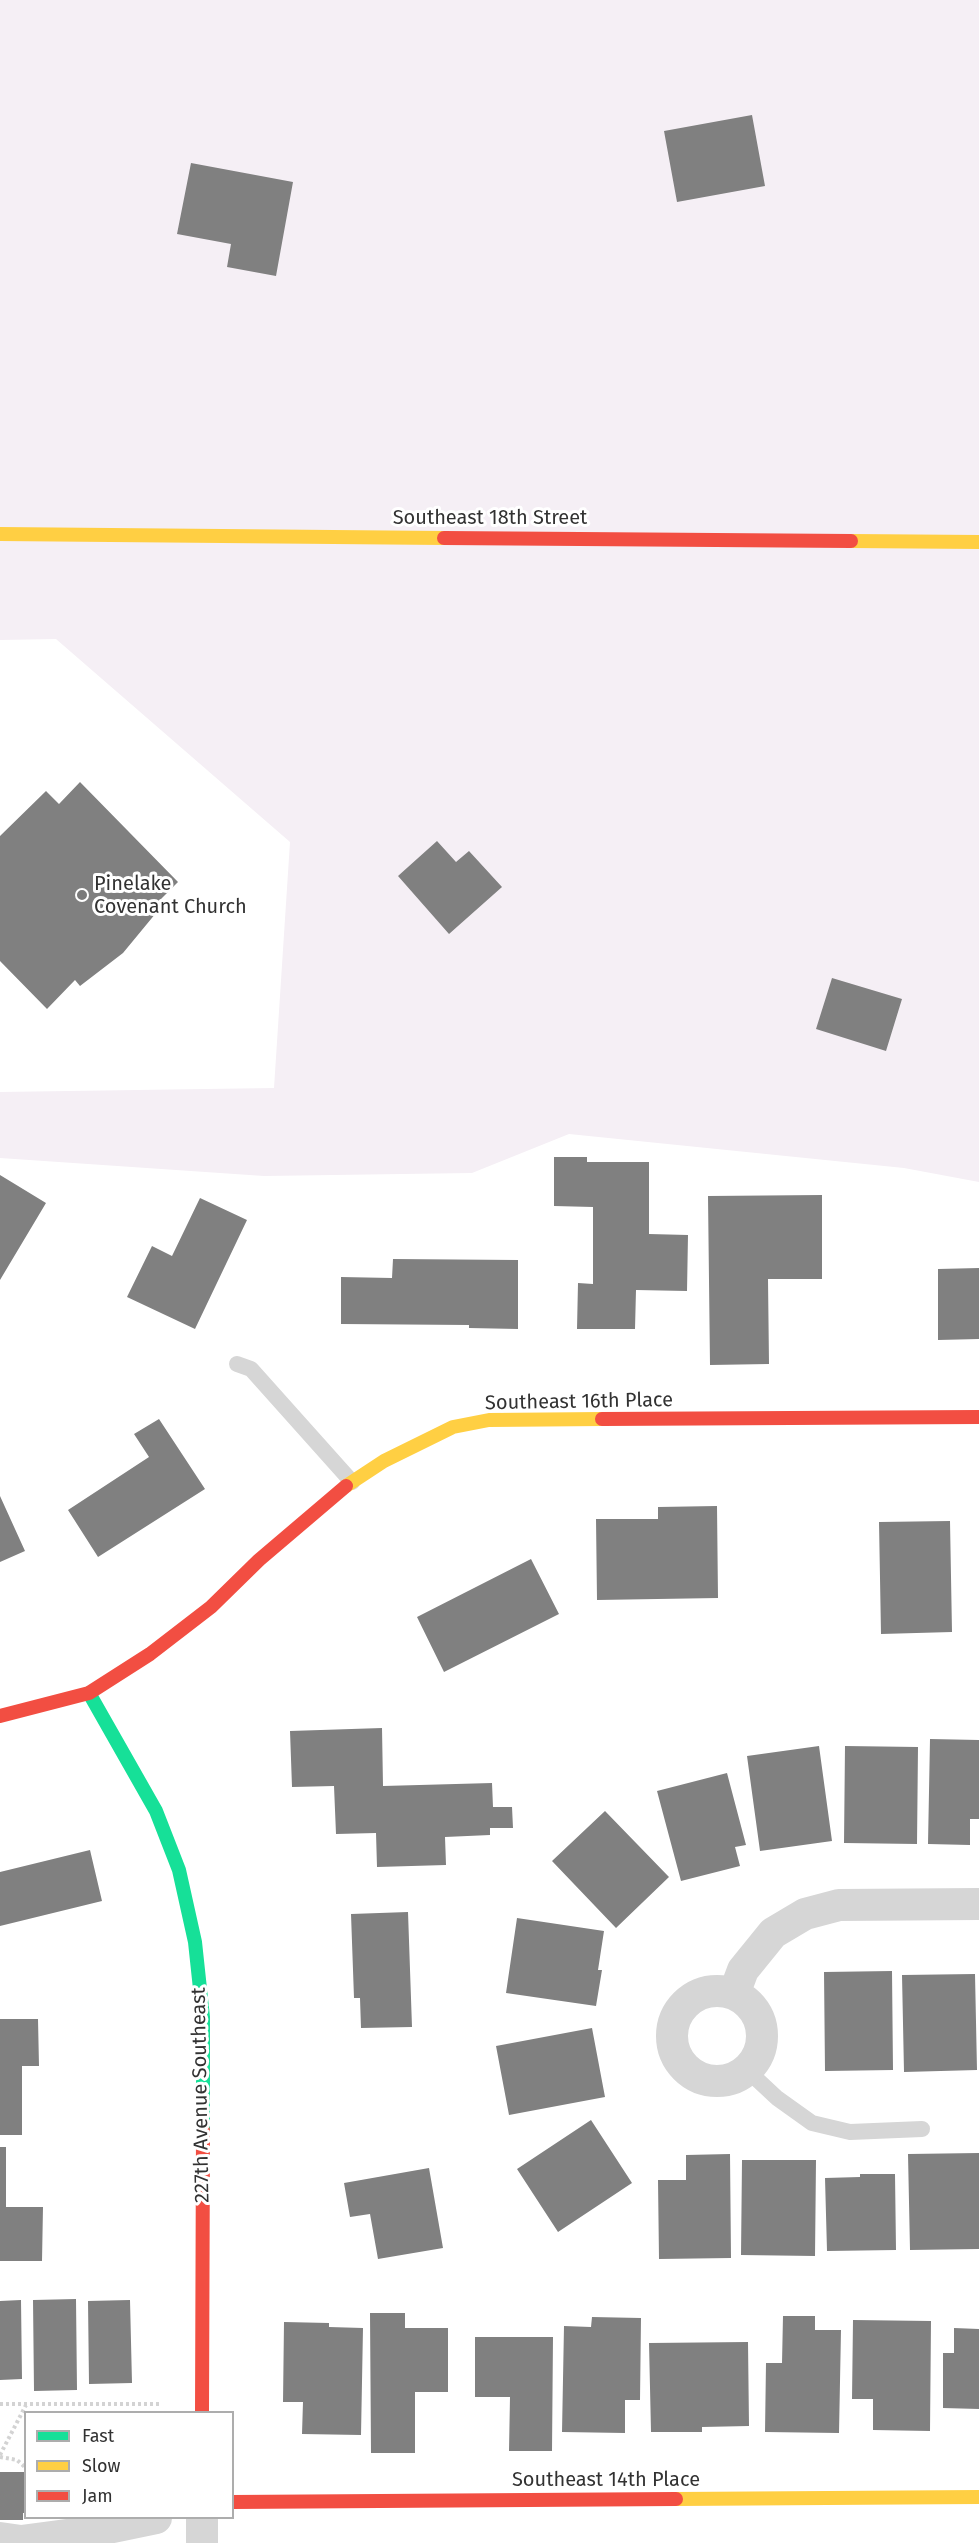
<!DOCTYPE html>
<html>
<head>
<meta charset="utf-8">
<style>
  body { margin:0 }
  #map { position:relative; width:979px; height:2543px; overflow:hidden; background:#fff; font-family:"Fira Sans",sans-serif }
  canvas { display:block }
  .legend { position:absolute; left:24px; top:2411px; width:210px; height:108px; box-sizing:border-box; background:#fff; border:2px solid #adadad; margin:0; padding:8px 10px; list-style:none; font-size:18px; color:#323232 }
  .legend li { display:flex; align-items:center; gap:12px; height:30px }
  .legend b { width:30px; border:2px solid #adadad }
</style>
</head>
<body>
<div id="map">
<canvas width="979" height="2543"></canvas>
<ul class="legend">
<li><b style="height:8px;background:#16e098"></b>Fast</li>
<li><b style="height:8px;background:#ffcf43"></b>Slow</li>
<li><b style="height:8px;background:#f24e42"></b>Jam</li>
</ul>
</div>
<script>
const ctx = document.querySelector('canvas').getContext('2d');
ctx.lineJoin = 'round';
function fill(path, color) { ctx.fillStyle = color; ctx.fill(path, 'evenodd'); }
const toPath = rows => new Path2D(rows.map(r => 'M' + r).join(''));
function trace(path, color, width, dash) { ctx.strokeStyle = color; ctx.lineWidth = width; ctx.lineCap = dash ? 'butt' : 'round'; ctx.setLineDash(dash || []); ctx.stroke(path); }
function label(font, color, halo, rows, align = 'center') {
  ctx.font = font + ' "Fira Sans",sans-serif'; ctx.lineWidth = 6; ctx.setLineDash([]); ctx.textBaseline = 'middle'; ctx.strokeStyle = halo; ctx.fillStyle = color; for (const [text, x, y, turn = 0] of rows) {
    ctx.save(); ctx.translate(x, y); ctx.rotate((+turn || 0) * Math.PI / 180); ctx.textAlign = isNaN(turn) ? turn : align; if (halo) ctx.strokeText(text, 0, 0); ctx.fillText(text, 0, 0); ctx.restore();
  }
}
fill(toPath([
  [0,0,979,0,979,1182,904,1168,569,1134,472,1173,264,1176,0,1158,0,1092,274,1088,290,842,56,639,0,640]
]), '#f5eff5');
fill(toPath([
  [752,115,765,186,677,202,664,131],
  [191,163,293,182,276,276,227,267,231,244,177,234],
  [80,782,178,882,152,908,156,913,123,953,80,986,75,980,47,1009,0,961,0,836,46,791,59,804],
  [437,841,456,862,469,851,502,887,449,934,398,876],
  [832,978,902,999,886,1051,816,1029],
  [554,1157,587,1157,587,1162,649,1162,649,1234,688,1235,687,1291,636,1290,635,1329,577,1329,578,1283,593,1284,593,1207,554,1206],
  [0,1175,46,1203,0,1280],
  [822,1195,822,1279,768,1279,769,1364,710,1365,708,1196],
  [200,1198,247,1220,195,1329,127,1297,152,1246,172,1256],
  [393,1259,518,1260,518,1329,469,1328,469,1325,341,1324,341,1277,392,1278],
  [979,1268,979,1339,938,1340,938,1269],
  [159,1419,205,1489,98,1557,68,1510,149,1457,134,1434],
  [0,1496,25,1551,0,1562],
  [717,1506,718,1598,597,1600,596,1519,658,1519,658,1507],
  [950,1521,952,1632,881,1634,879,1522],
  [531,1559,559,1614,444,1672,417,1617],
  [382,1728,383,1786,492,1783,493,1807,512,1807,513,1828,490,1828,490,1835,445,1837,446,1865,377,1867,376,1833,336,1834,334,1786,292,1787,290,1731],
  [930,1739,979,1740,979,1819,970,1819,970,1845,928,1844],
  [819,1746,832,1841,760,1851,747,1756],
  [845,1746,918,1747,917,1844,844,1843],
  [727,1773,746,1845,735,1847,740,1866,681,1881,657,1791],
  [605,1811,669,1877,616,1928,552,1861],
  [90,1850,102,1901,0,1926,0,1872],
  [408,1912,412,2027,361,2028,360,1998,354,1998,351,1914],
  [517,1918,604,1931,598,1970,602,1970,596,2006,506,1993],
  [892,1971,893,2070,825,2071,824,1972],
  [975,1974,977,2070,904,2072,902,1975],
  [0,2019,38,2019,39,2066,22,2066,22,2135,0,2135],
  [592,2028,605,2097,509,2115,496,2046],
  [591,2120,632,2183,558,2232,517,2169],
  [0,2147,6,2147,6,2207,43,2207,42,2261,0,2261],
  [979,2153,979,2249,910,2250,908,2154],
  [730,2154,731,2258,659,2259,658,2180,686,2180,686,2155],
  [742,2160,816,2160,815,2256,741,2255],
  [429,2168,443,2248,378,2259,370,2214,350,2217,344,2183],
  [860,2174,895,2174,896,2250,827,2251,825,2178,860,2177],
  [76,2299,77,2390,34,2391,33,2300],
  [21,2300,22,2379,0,2380,0,2301],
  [130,2300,132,2383,89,2384,88,2301],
  [370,2313,405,2313,405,2328,448,2328,448,2392,415,2392,415,2453,371,2453],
  [783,2316,815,2316,815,2330,841,2330,839,2433,765,2432,766,2363,782,2363],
  [592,2317,641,2318,640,2400,625,2400,625,2433,562,2432,564,2326,591,2327],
  [853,2320,931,2321,930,2431,873,2430,873,2399,852,2399],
  [284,2322,329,2323,329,2327,363,2328,361,2435,302,2434,303,2402,283,2402],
  [954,2328,979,2329,979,2409,943,2408,943,2353,954,2353],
  [475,2337,553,2337,552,2451,509,2451,510,2397,475,2397],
  [748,2342,749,2426,702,2427,702,2432,651,2432,649,2343],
  [0,2472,26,2472,26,2513,23,2513,23,2520,0,2520]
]), '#808080');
trace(toPath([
  [0,2404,161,2404],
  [0,2455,26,2405],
  [0,2457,17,2460,26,2468]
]), '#d3d3d3', 4, [3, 3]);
trace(toPath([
  [237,1364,251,1369,352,1482],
  [747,2070,777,2098,812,2123,850,2132,922,2129]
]), '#d6d6d6', 16);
trace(toPath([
  '672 2036a45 45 0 1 1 90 0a45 45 0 1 1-90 0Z',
  [734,1994,743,1970,773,1933,805,1914,839,1905,979,1904],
  [202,2518,202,2543],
  [0,2538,21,2541,89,2532,156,2518]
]), '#d6d6d6', 32);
trace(toPath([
  [89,1693,156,1811,179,1870,195,1942,203,2017,203,2130]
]), '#16e098', 14);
trace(toPath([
  [0,534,444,538],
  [851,541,979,542],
  [346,1486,384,1461,453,1427,489,1420,602,1419],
  [676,2499,979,2497]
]), '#ffcf43', 14);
trace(toPath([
  [444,538,851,541],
  [602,1419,979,1417],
  [0,1716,89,1693,150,1654,211,1607,259,1560,346,1486],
  [202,2412,203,2130],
  [232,2502,676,2499]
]), '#f24e42', 14);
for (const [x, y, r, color] of [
  [82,895,6,"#7a7a7a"]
]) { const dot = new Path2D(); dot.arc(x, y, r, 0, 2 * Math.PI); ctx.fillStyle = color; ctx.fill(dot); trace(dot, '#fff', 2); }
label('20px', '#323232', '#fff', [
  ["Southeast 18th Street",490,518],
  ["Southeast 16th Place",579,1402,-1],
  ["227th Avenue Southeast",201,2095,-91],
  ["Southeast 14th Place",606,2480]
]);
label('20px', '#323232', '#fff', [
  ["Pinelake",94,884],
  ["Covenant Church",94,907]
], 'left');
</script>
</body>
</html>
